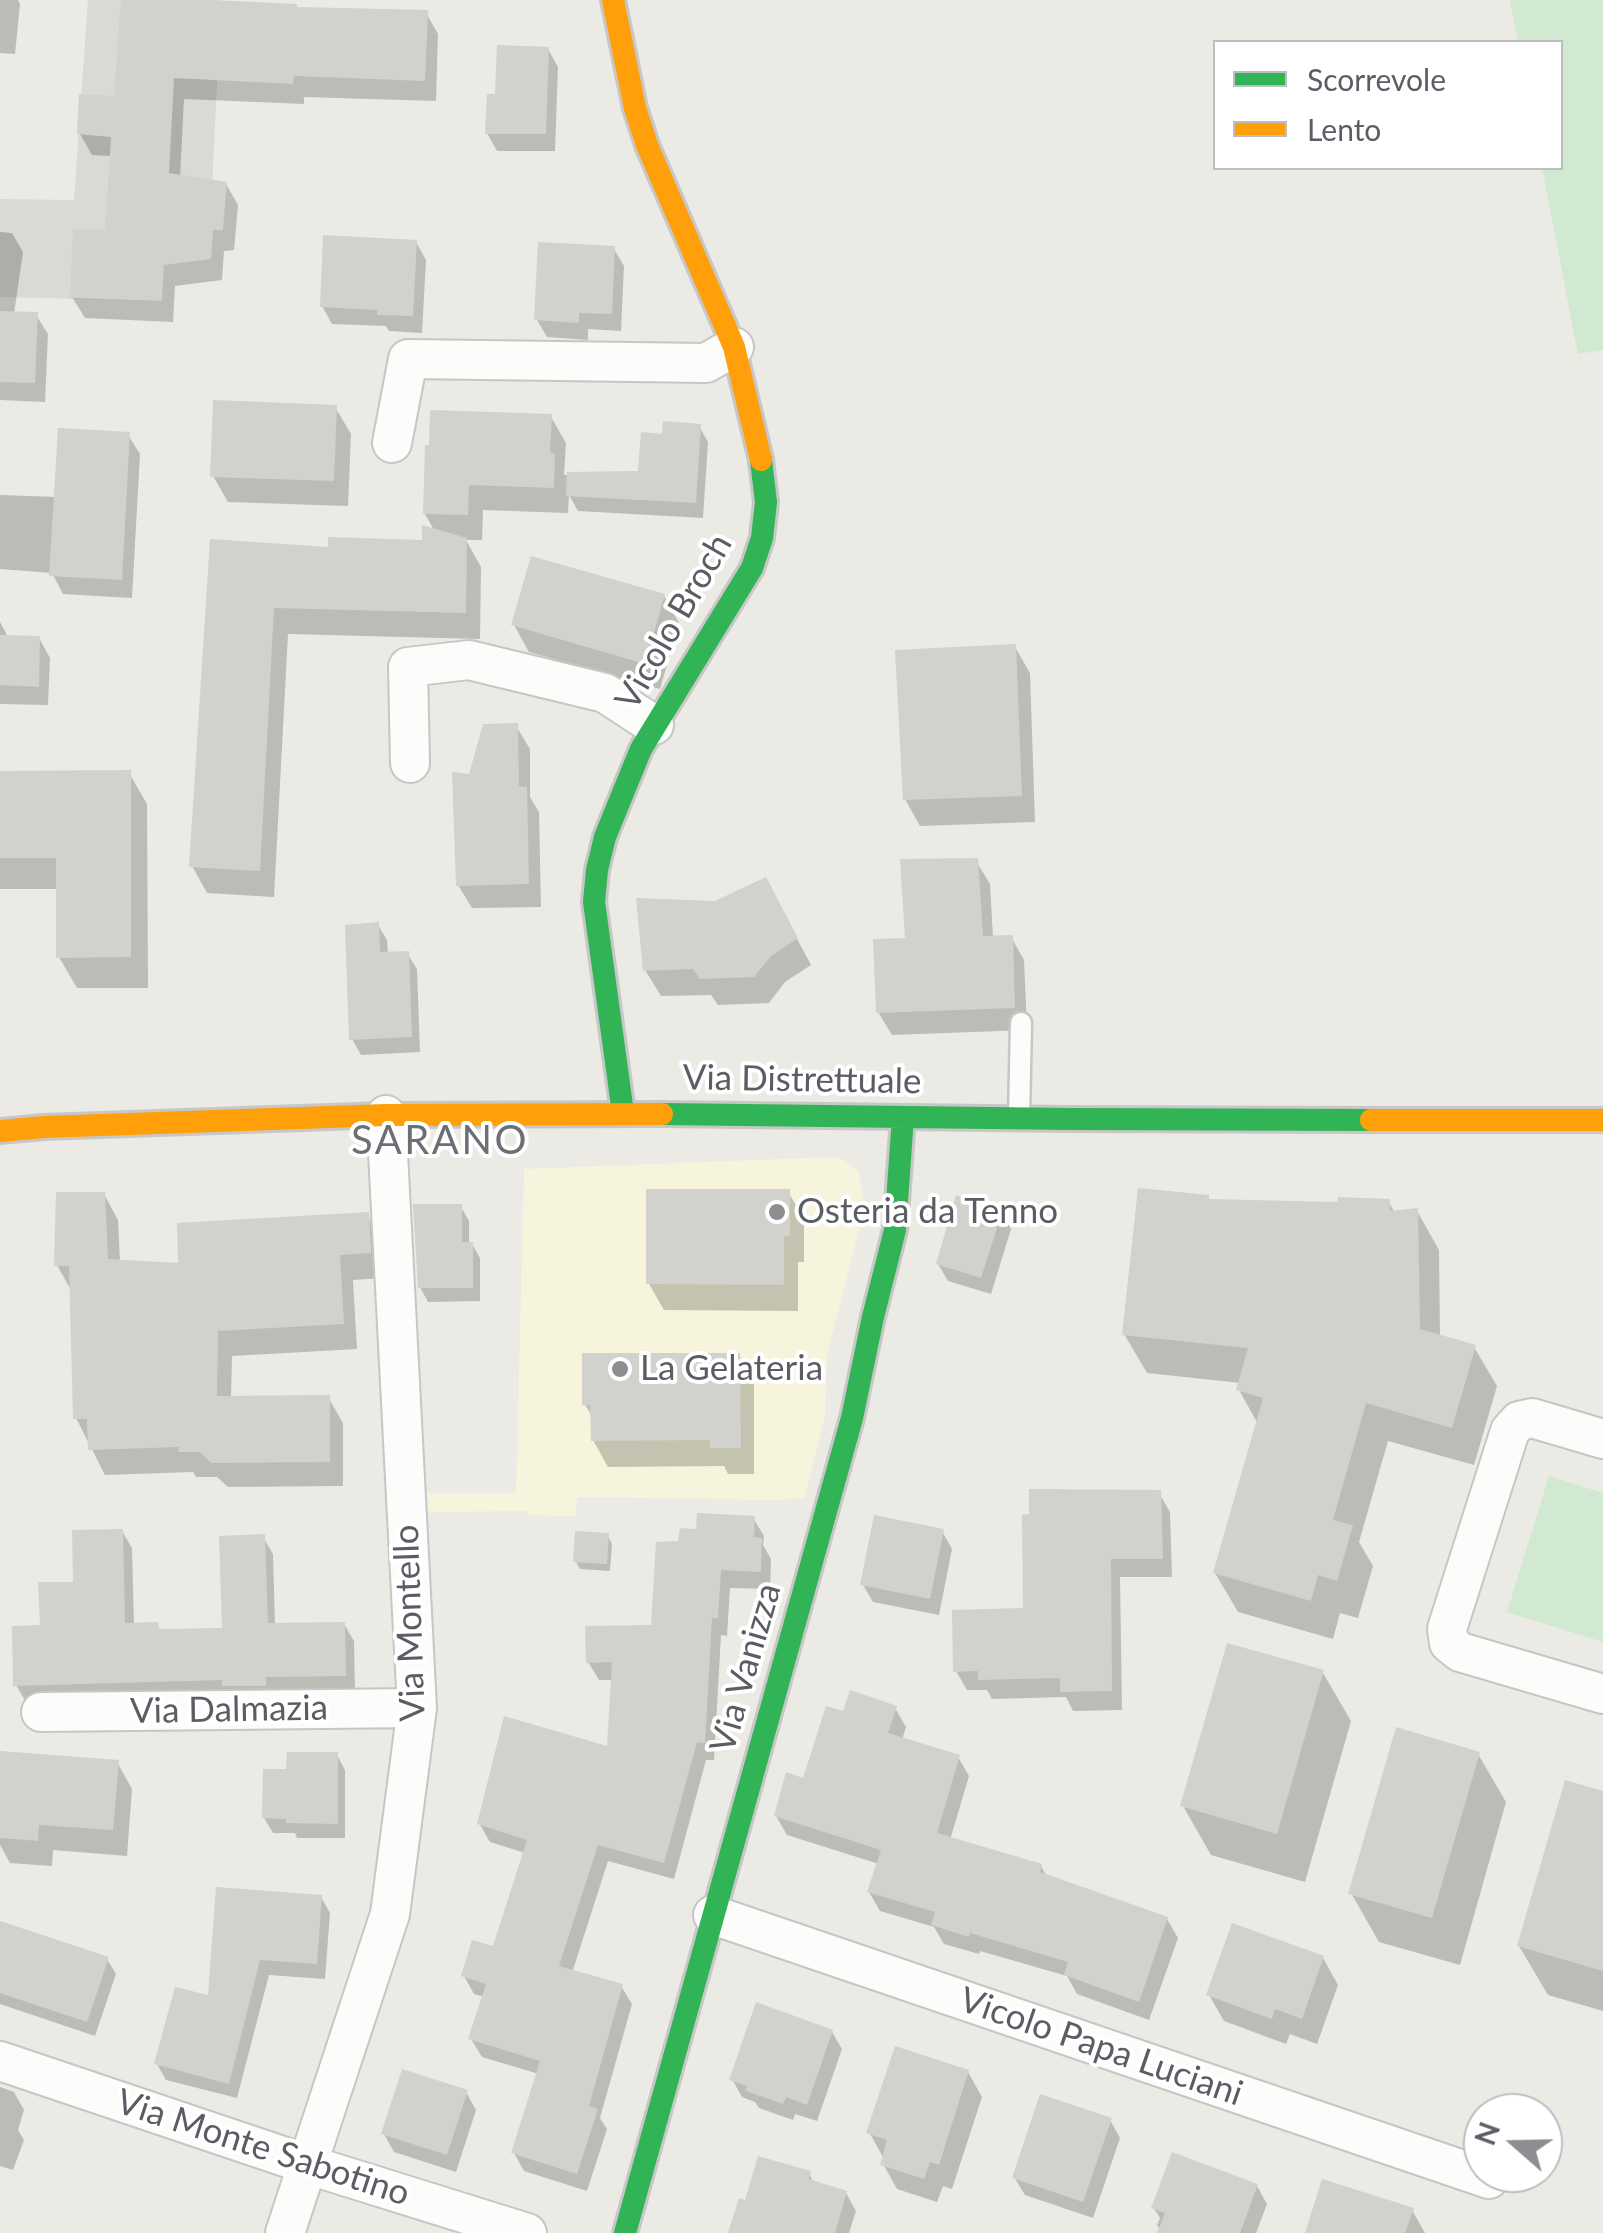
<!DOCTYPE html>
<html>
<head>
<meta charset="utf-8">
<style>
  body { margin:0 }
  #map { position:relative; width:1603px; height:2233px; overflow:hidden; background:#ebeae4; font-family:Lato,sans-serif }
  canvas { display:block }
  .legend { position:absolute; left:1213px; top:40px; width:350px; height:130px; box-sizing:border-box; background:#fff; border:2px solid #bdbec1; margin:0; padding:12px 18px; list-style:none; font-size:30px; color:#5a5d64 }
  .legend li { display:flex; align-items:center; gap:20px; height:50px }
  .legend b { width:50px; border:2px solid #bdbec1 }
  .north { position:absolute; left:1463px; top:2093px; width:100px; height:100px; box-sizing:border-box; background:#fff; border:2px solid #bdbec1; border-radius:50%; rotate:290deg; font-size:28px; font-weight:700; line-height:40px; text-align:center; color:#5a5d64 }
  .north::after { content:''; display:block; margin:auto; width:35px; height:45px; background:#8d8e91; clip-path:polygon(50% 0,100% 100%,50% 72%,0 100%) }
</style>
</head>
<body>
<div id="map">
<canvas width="1603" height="2233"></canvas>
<ul class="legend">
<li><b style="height:12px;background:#30b455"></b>Scorrevole</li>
<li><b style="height:12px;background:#ff9f0a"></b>Lento</li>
</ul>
<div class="north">N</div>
</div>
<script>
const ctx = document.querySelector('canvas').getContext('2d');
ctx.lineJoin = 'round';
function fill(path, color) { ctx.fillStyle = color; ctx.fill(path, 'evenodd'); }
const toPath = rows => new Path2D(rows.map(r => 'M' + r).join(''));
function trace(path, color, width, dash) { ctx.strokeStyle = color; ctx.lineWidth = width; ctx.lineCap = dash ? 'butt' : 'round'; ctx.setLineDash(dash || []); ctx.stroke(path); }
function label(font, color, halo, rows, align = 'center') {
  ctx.font = font + ' Lato,sans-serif'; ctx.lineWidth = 8; ctx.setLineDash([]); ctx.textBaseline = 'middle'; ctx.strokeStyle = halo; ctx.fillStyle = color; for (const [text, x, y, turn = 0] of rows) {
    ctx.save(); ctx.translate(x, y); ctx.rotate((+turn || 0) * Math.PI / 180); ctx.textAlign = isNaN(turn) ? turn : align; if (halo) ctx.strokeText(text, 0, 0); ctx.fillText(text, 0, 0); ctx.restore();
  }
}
fill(toPath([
  [834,1157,844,1160,858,1171,865,1207,827,1355,825,1415,805,1498,779,1500,577,1497,575,1516,528,1515,528,1511,417,1512,417,1493,516,1493,524,1169]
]), '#f6f4dc');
fill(toPath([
  [88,0,221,0,211,207,167,206,162,301,0,297,0,199,74,200]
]), '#dbd9d4');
fill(toPath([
  [1510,0,1603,0,1603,350,1578,354,1542,168,1560,168,1560,42,1518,42],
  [1549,1476,1603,1493,1603,1642,1507,1612]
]), '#d1e9d1');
fill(toPath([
  [0,0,18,0,20,4,15,54,0,53],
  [123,0,179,0,297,9,426,13,438,34,436,101,304,97,304,104,184,99,180,177,226,184,238,205,234,250,224,251,222,280,175,286,173,322,85,318,72,297,107,231,112,156,92,155,80,134,117,98],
  [548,49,558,67,555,151,497,151,487,133,497,96],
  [0,232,12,233,23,252,14,314,36,315,48,334,45,402,0,400],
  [416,242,426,260,422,333,389,331,386,326,332,324,322,306],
  [614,249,624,266,621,331,588,329,588,340,547,337,537,320],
  [335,407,351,434,348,506,228,502,213,476],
  [551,417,566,443,564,475,640,473,664,436,699,426,708,442,703,518,578,511,569,495,568,513,483,510,482,540,466,540,481,567,480,639,288,634,274,897,207,893,192,866,212,542,330,549,424,542,435,532,425,514],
  [128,435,140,454,132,598,63,594,52,573,0,569,0,495,57,497],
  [664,596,679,623,660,689,529,652,514,625],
  [0,622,6,633,6,637,39,638,50,658,48,705,0,704],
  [1015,647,1030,673,1035,822,920,826,905,799],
  [516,726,530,749,530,797,539,812,541,907,472,908,458,885,471,777],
  [0,773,129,773,147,804,148,988,77,988,59,957,58,889,0,889],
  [976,861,990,884,993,938,1011,937,1024,960,1027,1030,892,1035,878,1012,908,940],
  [780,907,811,965,785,982,769,1003,718,1005,711,995,661,996,645,970],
  [378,925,387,940,388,954,407,953,417,969,420,1052,361,1055,352,1039],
  [788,1192,804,1218,804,1262,798,1262,798,1311,664,1310,649,1284],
  [104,1194,118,1220,120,1262,180,1266,367,1215,382,1240,384,1278,353,1280,357,1349,232,1356,231,1398,328,1397,343,1423,343,1486,228,1487,217,1477,196,1477,193,1472,105,1475,76,1418,72,1292,57,1265],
  [1210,1201,1340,1205,1388,1201,1395,1213,1417,1211,1439,1250,1440,1338,1474,1347,1497,1386,1474,1465,1388,1441,1359,1542,1373,1566,1358,1618,1340,1613,1333,1639,1238,1612,1215,1573,1258,1424,1239,1390,1241,1383,1147,1373,1124,1334],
  [461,1207,469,1221,469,1244,472,1244,480,1258,480,1301,428,1302,420,1287],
  [1001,1211,1011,1229,991,1294,948,1281,938,1264],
  [739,1355,754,1382,754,1474,728,1474,724,1466,608,1467,593,1440,593,1418,585,1405],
  [1159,1493,1170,1512,1172,1577,1120,1577,1122,1710,1073,1711,1066,1697,992,1699,987,1690,967,1690,956,1671],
  [753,1518,764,1536,763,1545,771,1559,770,1589,730,1588,727,1636,721,1635,714,1760,706,1760,674,1879,608,1861,572,1973,621,1986,632,2004,600,2118,607,2129,587,2191,524,2171,514,2153,539,2074,482,2057,471,2039,484,1997,474,1994,464,1976,494,1949,525,1853,490,1842,479,1823,609,1749,614,1680,599,1680,588,1662,653,1628,680,1544,698,1531],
  [122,1531,132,1548,134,1626,157,1625,160,1631,225,1631,263,1537,273,1554,275,1625,344,1624,354,1641,355,1693,26,1702,16,1685,42,1628,76,1584],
  [942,1531,952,1549,939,1615,873,1602,863,1585],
  [608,1536,612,1544,610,1571,580,1569,576,1562],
  [1323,1673,1351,1721,1305,1882,1211,1855,1183,1806],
  [895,1708,906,1727,902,1740,958,1757,969,1776,950,1840,1041,1866,1047,1877,1167,1919,1178,1938,1149,2020,1077,1994,1067,1976,980,1951,979,1954,944,1944,934,1927,880,1911,869,1892,879,1864,787,1835,776,1816,805,1781,845,1715],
  [1478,1754,1506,1802,1460,1965,1379,1942,1351,1893],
  [337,1755,345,1770,345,1838,297,1838,295,1833,273,1833,264,1818,289,1771],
  [117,1762,132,1789,127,1856,53,1850,52,1866,10,1863,0,1845,0,1770],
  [1603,1794,1603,2011,1548,1995,1519,1946],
  [321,1897,330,1913,325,1979,269,1975,237,2098,166,2080,157,2064,211,1998],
  [0,1924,107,1959,116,1974,95,2036,0,2004],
  [1323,1958,1338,1985,1317,2044,1290,2034,1286,2044,1224,2021,1209,1995],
  [832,2032,842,2049,817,2121,795,2114,793,2120,759,2108,755,2102,742,2097,732,2079],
  [968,2072,982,2097,952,2189,943,2186,937,2202,897,2189,883,2164,884,2159,869,2132],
  [0,2087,14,2092,24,2110,18,2130,24,2140,13,2170,0,2166],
  [466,2092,476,2110,456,2172,394,2152,384,2134],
  [1110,2120,1120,2138,1093,2218,1025,2195,1014,2177],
  [809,2174,815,2184,846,2193,856,2211,849,2233,731,2233,747,2203],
  [1257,2186,1267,2204,1256,2233,1162,2233,1157,2225,1160,2218,1153,2207],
  [1412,2210,1425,2233,1307,2233]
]), '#0003');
fill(toPath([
  [121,0,210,0,297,4,297,7,428,10,425,81,294,76,293,84,174,78,169,173,227,182,223,230,213,230,211,259,164,265,162,301,70,298,73,229,105,229,111,137,77,134,79,94,114,96],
  [497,45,549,47,546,134,485,134,487,94,495,94],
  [323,235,417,240,413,316,377,315,377,310,320,307],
  [538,242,615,246,612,314,579,313,579,323,534,320],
  [0,311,38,312,35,383,0,382],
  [213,400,337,405,334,481,210,477],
  [430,410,552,414,550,452,555,454,554,488,469,485,468,515,423,514,425,445,429,445],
  [663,421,701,424,696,503,566,496,567,472,638,471,641,432,662,434],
  [58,428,130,432,122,580,49,576],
  [422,525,467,538,466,613,274,608,260,871,189,867,210,539,328,547,328,537,422,540],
  [531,556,665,594,645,664,511,625],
  [0,635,40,636,39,687,0,685],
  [1016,644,1022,796,903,800,895,650],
  [518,723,519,786,527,787,529,884,456,886,452,772,469,774,483,724],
  [131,770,131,957,56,958,56,858,0,858,0,771],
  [978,858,983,936,1013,935,1015,1008,876,1013,873,939,905,938,900,859],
  [766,877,798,938,771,956,754,977,700,979,693,969,643,971,636,898,715,901],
  [379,922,380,952,409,951,412,1037,349,1040,345,925],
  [1138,1188,1209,1195,1209,1199,1337,1202,1338,1197,1390,1199,1390,1211,1418,1208,1420,1329,1476,1345,1452,1428,1366,1403,1333,1520,1353,1525,1337,1581,1318,1575,1311,1601,1213,1573,1263,1398,1236,1390,1248,1348,1122,1335],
  [646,1189,790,1189,790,1236,784,1236,784,1285,646,1284],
  [56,1192,105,1192,108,1259,178,1263,177,1223,369,1212,371,1253,340,1255,344,1324,218,1331,217,1396,330,1395,330,1462,211,1463,200,1452,178,1452,179,1447,88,1450,87,1419,73,1419,69,1266,54,1266],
  [956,1195,1003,1209,981,1278,936,1264],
  [413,1204,462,1204,462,1242,473,1242,473,1288,418,1288],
  [582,1353,740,1353,741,1448,710,1448,710,1440,591,1441,590,1405,582,1405],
  [1029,1489,1161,1490,1163,1559,1111,1559,1112,1691,1060,1692,1060,1678,978,1680,978,1671,953,1672,952,1610,1023,1608,1022,1515,1029,1514],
  [697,1513,755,1516,754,1537,762,1538,761,1572,721,1570,718,1618,712,1618,705,1743,697,1742,664,1863,598,1845,559,1966,623,1984,589,2106,598,2109,577,2174,511,2153,540,2061,468,2039,486,1984,461,1976,472,1940,493,1946,527,1840,477,1824,504,1716,607,1746,612,1662,586,1663,585,1626,651,1625,656,1542,678,1541,680,1528,696,1529],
  [874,1515,944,1529,930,1599,860,1585],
  [123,1529,125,1623,158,1622,159,1629,222,1628,219,1536,265,1534,268,1623,345,1622,346,1676,266,1677,266,1686,222,1686,222,1680,13,1686,12,1626,40,1625,38,1582,73,1582,72,1530],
  [575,1531,609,1533,607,1564,573,1562],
  [1227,1643,1324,1670,1277,1834,1180,1806],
  [850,1690,897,1706,888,1733,960,1755,937,1833,1042,1864,1040,1872,1168,1917,1139,2002,1064,1975,1068,1962,970,1933,969,1937,931,1925,935,1912,867,1892,881,1850,774,1816,786,1772,803,1778,826,1706,843,1711],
  [1396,1727,1480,1752,1432,1918,1348,1894],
  [0,1751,119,1760,113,1830,39,1825,38,1841,0,1838],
  [287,1752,338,1752,338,1824,286,1823,286,1819,262,1818,263,1769,286,1769],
  [1565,1780,1603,1791,1603,1971,1517,1946],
  [216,1887,322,1895,317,1964,260,1960,229,2084,154,2064,175,1987,208,1995],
  [0,1921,109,1957,87,2022,0,1993],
  [1232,1923,1324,1956,1302,2019,1275,2009,1272,2019,1206,1995],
  [756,2002,833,2030,807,2105,786,2097,783,2104,746,2091,747,2086,729,2080],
  [895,2046,969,2070,939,2165,930,2162,924,2179,880,2165,887,2140,866,2133],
  [402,2069,468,2090,447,2155,381,2134],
  [1040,2094,1112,2118,1083,2202,1012,2178],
  [1172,2152,1258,2184,1240,2233,1157,2233,1165,2213,1151,2208],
  [758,2156,811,2171,809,2179,847,2191,835,2233,728,2233,739,2198,745,2200],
  [1322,2179,1414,2208,1405,2233,1305,2233]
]), '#d1d1cd');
const lane = toPath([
  [1019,1117,1021,1023]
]);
const street = toPath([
  [392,443,408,359,706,363,734,347],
  [410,763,408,667,469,660,605,693,654,725],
  [1603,1439,1532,1418,1519,1421,1510,1431,1447,1629,1449,1643,1460,1652,1603,1694],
  [41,1712,417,1708],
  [713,1915,1489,2179],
  [0,2061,309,2165,527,2233],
  [285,2233,390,1914,417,1708,386,1115]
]);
const fast = toPath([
  [623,1113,594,902,597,870,605,837,641,749,752,568,762,538,766,502,761,460],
  [662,1114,1071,1119,1371,1120],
  [625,2233,852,1418,873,1317,895,1230,903,1117]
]);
const slow = toPath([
  [613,0,635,108,647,145,734,347,761,460],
  [1371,1120,1603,1120],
  [0,1131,44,1127,386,1115,662,1114]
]);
trace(lane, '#c7c6c6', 25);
trace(street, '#c7c6c6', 42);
trace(fast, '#c7c7c7', 28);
trace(slow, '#c7c7c7', 28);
trace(lane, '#fcfcfb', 20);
trace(street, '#fcfcfb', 38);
trace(fast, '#30b455', 22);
trace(slow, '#ff9f0a', 22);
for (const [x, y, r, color] of [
  [777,1212,10,"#8d8e91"],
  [620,1369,10,"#8d8e91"]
]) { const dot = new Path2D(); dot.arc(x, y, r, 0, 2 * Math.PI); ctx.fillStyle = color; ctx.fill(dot); trace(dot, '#fff', 4); }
label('35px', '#5a5d64', '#fff', [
  ["Vicolo Broch",674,622,-60],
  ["Via Distrettuale",802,1080,1],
  ["Via Montello",410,1623,-92],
  ["Via Vanizza",746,1668,-74],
  ["Via Dalmazia",229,1710,-1],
  ["Vicolo Papa Luciani",1101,2047,19],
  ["Via Monte Sabotino",263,2148,18]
]);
label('35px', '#5a5d64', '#fff', [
  ["Osteria da Tenno",797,1212],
  ["La Gelateria",640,1369]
], 'left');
ctx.letterSpacing = '2.5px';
label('40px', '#6b6f76', '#fff', [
  ["SARANO",440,1141]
]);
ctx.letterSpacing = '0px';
</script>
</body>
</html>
